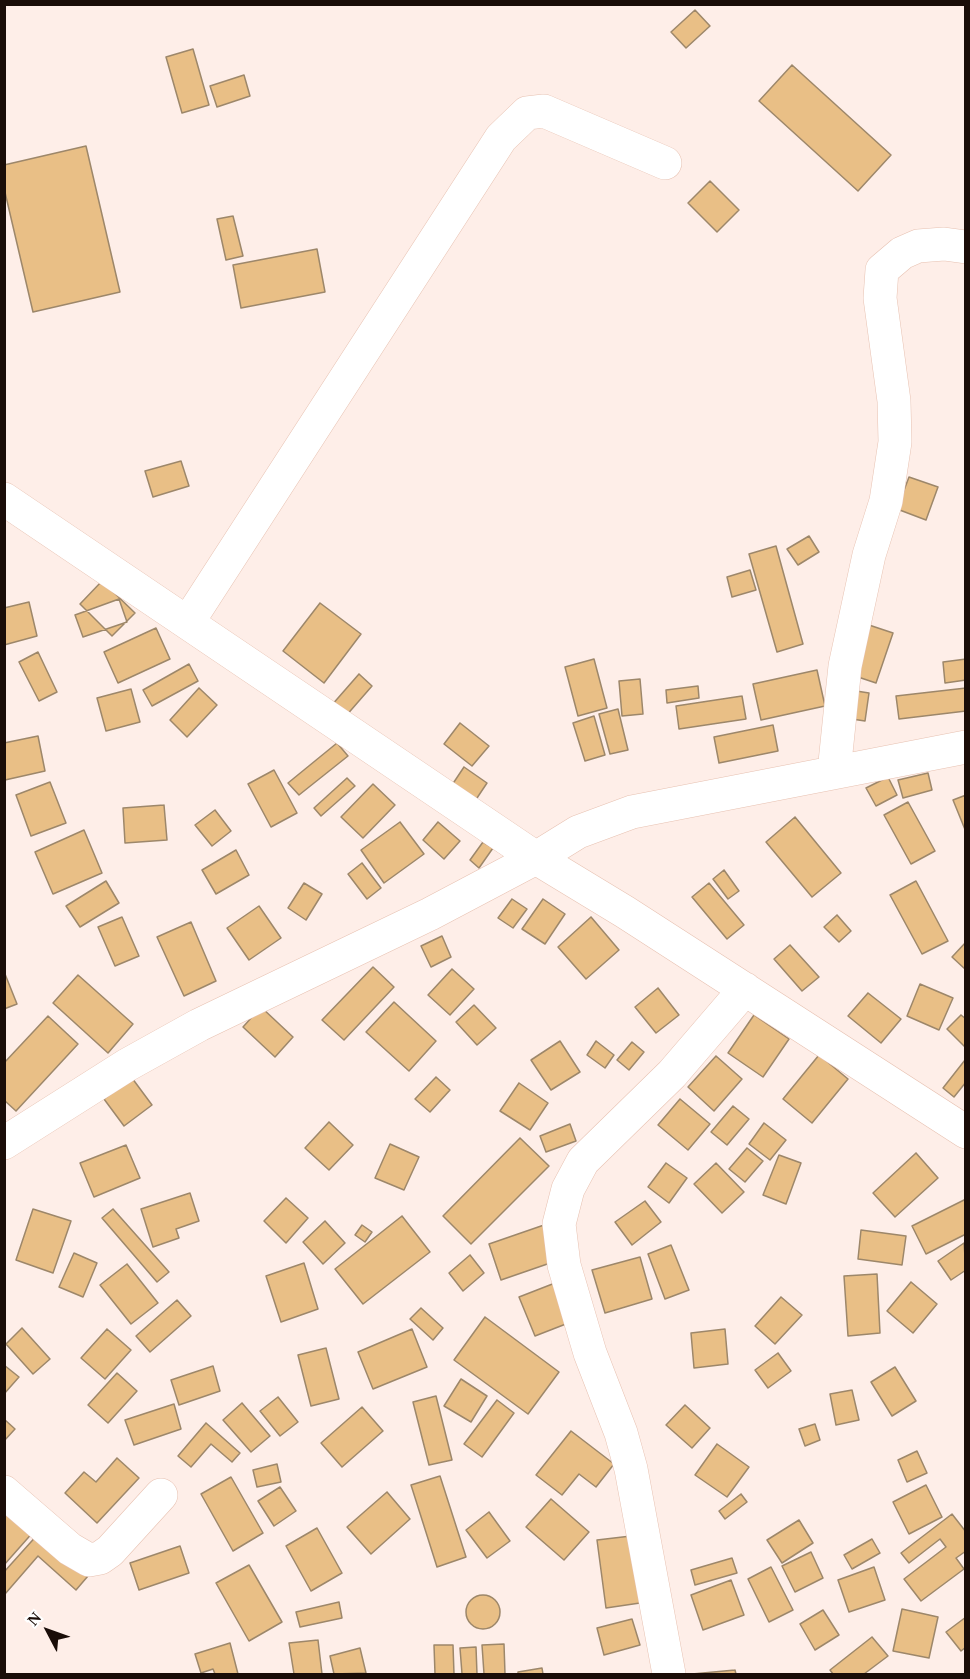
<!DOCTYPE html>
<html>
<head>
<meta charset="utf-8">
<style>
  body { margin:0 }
  #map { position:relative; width:970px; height:1679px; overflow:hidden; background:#feeee8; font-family:"Times New Roman",serif }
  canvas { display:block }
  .frame { position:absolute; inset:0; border:6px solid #1a0d08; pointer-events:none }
  .north { position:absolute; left:18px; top:1601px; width:60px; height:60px; -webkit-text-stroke:4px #fff; paint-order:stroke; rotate:311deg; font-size:16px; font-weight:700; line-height:24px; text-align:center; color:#1a0d08 }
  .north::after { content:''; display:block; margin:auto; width:21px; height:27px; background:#1a0d08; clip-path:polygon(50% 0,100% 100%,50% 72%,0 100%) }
</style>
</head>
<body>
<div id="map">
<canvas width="970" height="1679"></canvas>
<div class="frame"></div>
<div class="north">N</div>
</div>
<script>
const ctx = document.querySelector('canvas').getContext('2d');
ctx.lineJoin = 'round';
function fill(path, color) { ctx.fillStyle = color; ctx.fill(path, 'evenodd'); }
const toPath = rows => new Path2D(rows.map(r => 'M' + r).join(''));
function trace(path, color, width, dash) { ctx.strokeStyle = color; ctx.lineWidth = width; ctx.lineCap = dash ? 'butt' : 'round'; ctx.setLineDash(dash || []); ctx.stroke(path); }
const building = toPath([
  [695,10,710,26,686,48,671,32,695,10],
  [193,49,209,105,182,113,166,57,193,49],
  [792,65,891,155,858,191,759,101,792,65],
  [244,75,250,96,217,107,210,86,244,75],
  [86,146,120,292,33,312,4,188,4,165,86,146],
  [710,181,739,210,717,232,688,203,710,181],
  [233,216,243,256,226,260,217,219,233,216],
  [317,249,325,292,241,308,233,265,317,249],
  [181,461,189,486,153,497,145,471,181,461],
  [909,477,938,487,926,520,897,509,909,477],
  [809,536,819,552,798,565,787,549,809,536],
  [776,546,803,644,777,652,749,554,776,546],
  [750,570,756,590,732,597,727,577,750,570],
  [102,581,135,613,112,636,80,604,102,581],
  [119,599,127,622,83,637,75,615,119,599],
  [29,602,37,636,4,645,4,608,29,602],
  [320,603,361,634,324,683,283,651,320,603],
  [869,625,893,633,876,683,852,675,869,625],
  [156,628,170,659,118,683,104,652,156,628],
  [38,652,57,692,39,701,19,662,38,652],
  [594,659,607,708,578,716,565,667,594,659],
  [966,659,966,680,945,683,943,662,966,659],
  [189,664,198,681,152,706,143,690,189,664],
  [817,670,825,706,761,720,753,684,817,670],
  [359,674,372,686,345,717,331,706,359,674],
  [640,679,643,714,622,716,619,681,640,679],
  [698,686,699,698,667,703,666,690,698,686],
  [199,688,217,705,187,737,170,720,199,688],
  [966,688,966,711,899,719,896,696,966,688],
  [131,689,140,722,106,731,97,698,131,689],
  [850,690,869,693,865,721,845,718,850,690],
  [742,696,746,719,679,729,676,706,742,696],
  [618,709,628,750,610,754,599,714,618,709],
  [594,716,605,755,585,761,573,723,594,716],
  [460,723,489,746,472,766,444,744,460,723],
  [773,725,778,751,719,763,714,737,773,725],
  [38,736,45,771,5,780,4,743,38,736],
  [337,743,348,756,299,795,288,783,337,743],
  [464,767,487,783,475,801,452,785,464,767],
  [274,770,297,813,271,827,248,784,274,770],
  [928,773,932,790,903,798,898,780,928,773],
  [888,777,897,795,876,806,866,788,888,777],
  [347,778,355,786,321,816,314,808,347,778],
  [50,782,66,823,31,836,16,795,50,782],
  [373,784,395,805,363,838,341,817,373,784],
  [966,795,966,832,953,800,966,795],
  [908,802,935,851,911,864,884,815,908,802],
  [164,805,167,840,125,843,123,808,164,805],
  [215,810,231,831,212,846,195,825,215,810],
  [795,817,841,873,812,897,766,842,795,817],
  [400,822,424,854,384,883,361,850,400,822],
  [438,822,460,841,444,859,423,840,438,822],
  [84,830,102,873,53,894,35,852,84,830],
  [483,842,493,848,479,868,470,860,483,842],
  [236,850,249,875,216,894,202,870,236,850],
  [362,863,381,888,367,899,348,874,362,863],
  [724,870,739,891,728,899,713,879,724,870],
  [106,881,119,903,80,927,66,906,106,881],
  [916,881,948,941,922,954,890,895,916,881],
  [304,883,322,894,306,920,288,908,304,883],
  [709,883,744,925,727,939,692,897,709,883],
  [512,899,527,909,513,928,498,918,512,899],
  [543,899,565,914,545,944,522,929,543,899],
  [259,906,281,938,249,960,227,928,259,906],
  [837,915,851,931,839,942,824,927,837,915],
  [122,917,139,956,115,966,98,927,122,917],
  [591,917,619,950,586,979,558,947,591,917],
  [191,922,216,981,184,996,157,937,191,922],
  [442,936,451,957,431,967,421,946,442,936],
  [966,942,966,970,952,957,966,942],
  [790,945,819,977,802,991,774,959,790,945],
  [373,967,394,987,344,1040,322,1020,373,967],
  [452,969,474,989,450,1015,428,995,452,969],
  [5,974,17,1004,4,1009,4,975,5,974],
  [78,975,133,1024,108,1053,53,1003,78,975],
  [920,984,953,998,939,1030,907,1016,920,984],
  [658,988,679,1015,656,1033,635,1007,658,988],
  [868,993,901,1019,881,1043,848,1016,868,993],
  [394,1002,436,1041,409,1071,366,1032,394,1002],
  [474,1005,496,1028,477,1045,456,1022,474,1005],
  [261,1007,293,1037,275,1057,243,1027,261,1007],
  [754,1015,789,1039,763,1077,728,1053,754,1015],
  [961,1015,966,1019,966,1048,947,1029,961,1015],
  [48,1016,78,1044,16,1111,4,1100,4,1063,48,1016],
  [560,1041,580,1072,551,1090,531,1060,560,1041],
  [596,1041,614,1055,605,1068,587,1055,596,1041],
  [632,1042,644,1052,629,1070,617,1060,632,1042],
  [819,1055,848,1079,812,1123,783,1099,819,1055],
  [716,1056,742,1079,714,1111,688,1087,716,1056],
  [965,1060,966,1082,954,1097,943,1088,965,1060],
  [436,1077,450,1090,430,1112,415,1099,436,1077],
  [132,1078,152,1105,124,1126,104,1099,132,1078],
  [519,1083,548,1103,530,1130,500,1111,519,1083],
  [680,1099,710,1124,688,1150,658,1125,680,1099],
  [733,1106,749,1119,727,1145,711,1132,733,1106],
  [329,1122,353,1145,329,1170,305,1148,329,1122],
  [764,1123,786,1140,770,1160,749,1144,764,1123],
  [570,1124,576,1141,546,1152,540,1136,570,1124],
  [520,1138,549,1166,471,1244,443,1216,520,1138],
  [390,1144,419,1157,404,1190,375,1178,390,1144],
  [126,1145,140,1178,94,1197,80,1163,126,1145],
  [747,1148,763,1161,745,1182,729,1169,747,1148],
  [916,1153,938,1178,895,1217,873,1193,916,1153],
  [779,1155,801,1163,786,1204,763,1195,779,1155],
  [666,1163,687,1178,669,1203,648,1187,666,1163],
  [716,1163,744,1192,722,1213,694,1184,716,1163],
  [190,1193,199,1221,176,1229,179,1238,153,1247,141,1209,190,1193],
  [286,1198,308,1218,286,1243,264,1221,286,1198],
  [966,1199,966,1234,926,1254,912,1226,966,1199],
  [645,1201,661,1222,632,1245,615,1222,645,1201],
  [33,1209,71,1221,53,1273,16,1260,33,1209],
  [113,1209,169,1272,157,1282,102,1218,113,1209],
  [402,1216,430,1252,363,1304,335,1269,402,1216],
  [325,1221,345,1243,323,1264,303,1242,325,1221],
  [362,1225,372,1232,365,1242,355,1235,362,1225],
  [544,1225,556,1261,501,1280,489,1244,544,1225],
  [861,1230,906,1236,902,1265,858,1259,861,1230],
  [964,1243,966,1270,951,1280,938,1261,964,1243],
  [671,1245,689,1290,665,1299,648,1254,671,1245],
  [74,1253,97,1263,83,1297,59,1287,74,1253],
  [470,1255,484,1273,463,1291,449,1273,470,1255],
  [640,1257,652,1299,605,1313,592,1270,640,1257],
  [304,1263,318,1309,281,1322,266,1276,304,1263],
  [127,1264,158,1303,131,1324,100,1285,127,1264],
  [877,1274,880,1333,848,1336,844,1276,877,1274],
  [911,1282,937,1304,913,1333,887,1311,911,1282],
  [555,1283,571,1322,535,1336,519,1297,555,1283],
  [781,1297,802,1315,775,1344,755,1326,781,1297],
  [177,1300,191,1316,150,1352,136,1336,177,1300],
  [421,1308,443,1328,433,1340,410,1319,421,1308],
  [485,1317,559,1372,528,1414,454,1360,485,1317],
  [22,1328,50,1359,33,1374,6,1344,22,1328],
  [107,1329,131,1350,105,1379,81,1358,107,1329],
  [412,1329,427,1367,373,1389,358,1352,412,1329],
  [725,1329,728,1364,694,1368,691,1333,725,1329],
  [326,1348,339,1399,311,1406,298,1355,326,1348],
  [778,1353,791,1371,768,1388,755,1370,778,1353],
  [4,1365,19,1377,4,1394,4,1365],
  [213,1366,220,1391,179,1405,171,1380,213,1366],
  [895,1367,916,1401,892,1416,871,1382,895,1367],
  [117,1373,137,1391,108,1423,88,1405,117,1373],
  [461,1379,487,1396,471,1422,444,1406,461,1379],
  [852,1390,859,1420,836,1425,830,1394,852,1390],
  [436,1396,452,1460,429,1465,413,1402,436,1396],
  [278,1397,298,1422,280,1436,260,1411,278,1397],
  [497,1400,514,1413,482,1457,464,1444,497,1400],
  [242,1403,270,1436,251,1452,223,1420,242,1403],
  [174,1404,181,1429,134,1445,125,1420,174,1404],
  [685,1405,710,1428,692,1448,666,1425,685,1405],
  [362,1407,383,1431,342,1467,321,1443,362,1407],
  [4,1419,15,1429,4,1441,4,1419],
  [206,1423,240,1453,232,1462,211,1444,191,1467,178,1456,206,1423],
  [815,1424,820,1440,805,1446,799,1429,815,1424],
  [571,1431,614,1464,596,1487,579,1474,562,1495,536,1475,571,1431],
  [717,1444,749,1467,727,1497,695,1475,717,1444],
  [917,1451,927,1473,907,1482,898,1460,917,1451],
  [117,1458,139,1478,97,1523,65,1493,84,1472,96,1482,117,1458],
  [277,1464,281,1482,257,1487,253,1470,277,1464],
  [440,1476,466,1557,437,1567,411,1485,440,1476],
  [231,1477,263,1533,233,1551,201,1494,231,1477],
  [926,1485,942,1517,909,1534,893,1502,926,1485],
  [280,1487,296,1511,274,1526,258,1501,280,1487],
  [387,1492,410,1519,371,1554,347,1527,387,1492],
  [741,1494,747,1502,725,1519,719,1511,741,1494],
  [551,1499,589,1532,564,1560,526,1527,551,1499],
  [4,1504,35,1530,4,1565,4,1504],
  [489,1512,510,1541,487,1558,466,1530,489,1512],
  [952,1514,966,1532,966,1551,956,1558,964,1569,921,1601,904,1579,946,1547,940,1539,909,1563,901,1553,952,1514],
  [799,1520,813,1543,782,1563,767,1540,799,1520],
  [317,1528,342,1573,311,1591,286,1546,317,1528],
  [39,1533,88,1576,76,1590,38,1556,5,1594,4,1572,39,1533],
  [631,1536,640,1603,606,1608,597,1540,631,1536],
  [872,1539,880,1553,852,1569,844,1555,872,1539],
  [180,1546,189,1573,139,1590,130,1563,180,1546],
  [811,1552,823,1578,795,1592,782,1566,811,1552],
  [732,1558,737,1573,695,1585,691,1570,732,1558],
  [249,1565,282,1622,249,1641,216,1583,249,1565],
  [771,1567,793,1610,769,1622,748,1579,771,1567],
  [874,1567,885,1600,849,1612,838,1580,874,1567],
  [731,1580,744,1615,703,1630,691,1595,731,1580],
  '466 1612a17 17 0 1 1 34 0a17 17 0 1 1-34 0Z',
  [339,1602,342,1618,300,1627,296,1612,339,1602],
  [902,1609,938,1617,929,1658,893,1651,902,1609],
  [823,1610,839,1635,815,1650,800,1624,823,1610],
  [966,1617,966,1647,961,1651,946,1632,966,1617],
  [632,1619,640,1645,604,1655,597,1628,632,1619],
  [872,1637,888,1656,864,1674,833,1674,830,1670,872,1637],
  [318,1640,322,1674,294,1674,289,1643,318,1640],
  [230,1643,238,1674,215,1674,213,1669,201,1673,195,1654,230,1643],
  [504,1644,505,1674,484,1674,482,1645,504,1644],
  [434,1645,453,1645,454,1674,435,1674,434,1645],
  [476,1647,477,1674,462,1674,460,1648,476,1647],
  [360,1648,366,1673,334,1674,330,1656,360,1648],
  [542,1668,543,1674,518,1674,518,1672,542,1668],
  [735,1670,736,1674,692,1674,735,1670]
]);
fill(building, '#e9bf86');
trace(building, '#9d876a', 1.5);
const minor = toPath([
  [4,499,536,858,625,912,966,1132],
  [188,622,501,138,527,113,544,111,665,163],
  [834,772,845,666,869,555,886,501,895,442,894,401,880,298,882,270,902,253,918,246,944,244,966,247],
  [4,1143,127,1065,199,1025,430,914,536,858,578,832,632,812,966,747],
  [4,1492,70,1549,89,1560,100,1558,110,1551,161,1495],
  [669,1674,631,1469,621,1433,590,1353,564,1265,559,1224,568,1189,583,1161,672,1074,745,989]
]);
trace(minor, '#e7c1b1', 34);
trace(minor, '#fff', 33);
</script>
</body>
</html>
